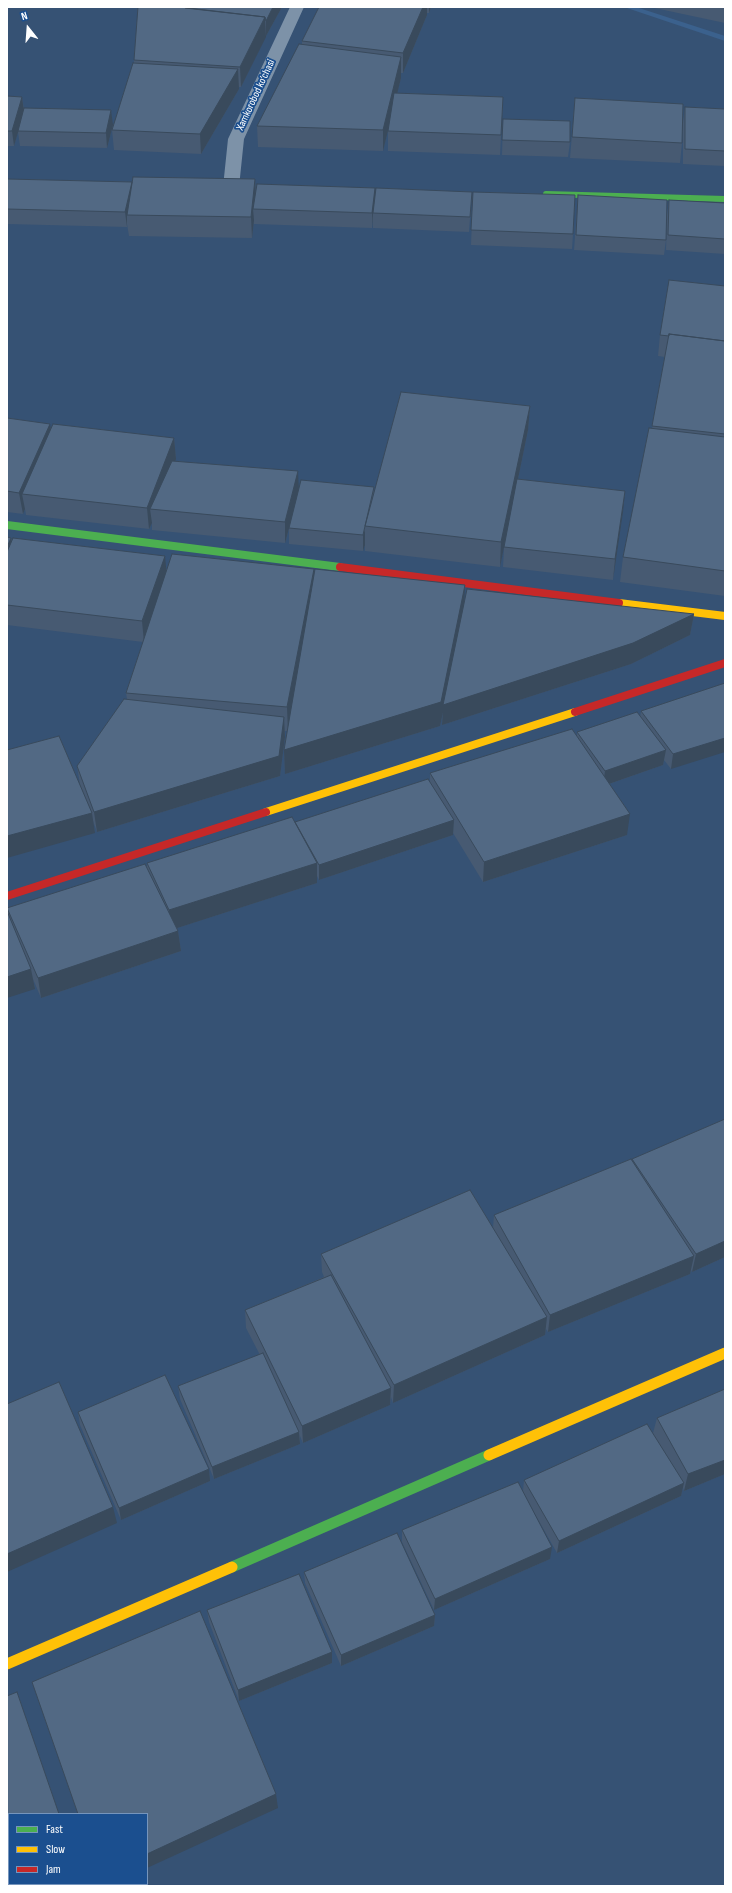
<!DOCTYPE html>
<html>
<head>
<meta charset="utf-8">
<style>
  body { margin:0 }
  #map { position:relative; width:732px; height:1893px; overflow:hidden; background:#365274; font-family:"Sofia Sans Condensed",sans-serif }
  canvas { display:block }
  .frame { position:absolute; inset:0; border:8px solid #fff; pointer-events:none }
  .legend { position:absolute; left:8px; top:1813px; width:140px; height:72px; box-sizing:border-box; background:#1b4f8f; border:1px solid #7695bc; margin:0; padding:5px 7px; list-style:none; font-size:12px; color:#fff }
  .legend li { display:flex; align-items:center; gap:8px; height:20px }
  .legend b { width:20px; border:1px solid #7695bc }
  .north { position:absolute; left:8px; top:8px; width:40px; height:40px; -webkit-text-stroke:3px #1b4f8f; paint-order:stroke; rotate:343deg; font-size:11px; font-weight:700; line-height:16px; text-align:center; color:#fff }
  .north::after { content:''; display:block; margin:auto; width:14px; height:18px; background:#fff; clip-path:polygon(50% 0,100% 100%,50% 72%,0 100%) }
</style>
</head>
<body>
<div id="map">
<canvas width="732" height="1893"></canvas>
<div class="frame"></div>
<ul class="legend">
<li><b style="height:5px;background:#4caf50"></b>Fast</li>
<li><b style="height:5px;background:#ffc107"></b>Slow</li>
<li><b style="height:5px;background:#c62828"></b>Jam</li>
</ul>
<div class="north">N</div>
</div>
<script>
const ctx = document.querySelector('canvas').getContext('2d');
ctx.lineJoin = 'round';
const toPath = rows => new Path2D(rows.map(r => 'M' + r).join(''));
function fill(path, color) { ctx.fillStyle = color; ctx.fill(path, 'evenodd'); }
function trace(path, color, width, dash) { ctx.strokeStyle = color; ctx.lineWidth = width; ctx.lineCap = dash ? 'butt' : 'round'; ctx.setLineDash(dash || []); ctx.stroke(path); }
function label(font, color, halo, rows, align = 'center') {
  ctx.font = font + ' "Sofia Sans Condensed",sans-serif'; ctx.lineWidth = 3.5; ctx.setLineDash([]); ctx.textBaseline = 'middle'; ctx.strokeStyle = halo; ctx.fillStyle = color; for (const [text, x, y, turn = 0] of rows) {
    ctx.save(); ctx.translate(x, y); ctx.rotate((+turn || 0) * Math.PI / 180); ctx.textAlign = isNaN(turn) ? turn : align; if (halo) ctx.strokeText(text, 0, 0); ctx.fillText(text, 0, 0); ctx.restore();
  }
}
fill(toPath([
  [624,7,636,7,725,36,725,41,624,7]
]), '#3b618d');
fill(toPath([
  [290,7,304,7,244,139,239,187,237,190,231,192,225,190,223,187,228,139,290,7]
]), '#7d92a8');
trace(toPath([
  [546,194,725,199]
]), '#4caf50', 6);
trace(toPath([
  [7,525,340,567]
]), '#4caf50', 8);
trace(toPath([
  [232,1567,489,1455]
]), '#4caf50', 11);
trace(toPath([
  [619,603,725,616],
  [266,812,575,712]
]), '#ffc107', 8);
trace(toPath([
  [489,1455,725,1353],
  [7,1664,232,1567]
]), '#ffc107', 11);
trace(toPath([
  [340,567,619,603],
  [575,712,725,663],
  [7,896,266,812]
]), '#c62828', 8);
fill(toPath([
  [186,7,282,7,266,36,241,87,239,87,239,89,201,154,114,150,112,130,134,63,134,60],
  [319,7,431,7,429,13,427,13,427,15,403,73,401,73,401,78,397,93,503,97,500,155,388,151,388,131,390,122,383,151,258,147,257,126,302,44,302,41],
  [650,7,725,7,725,23],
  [7,96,22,97,24,109,113,125,107,148,20,146,18,132,14,146,7,146],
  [575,98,682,143,680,163,570,158],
  [685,107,725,109,725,166,683,164,683,122],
  [503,119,570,142,568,157,502,155],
  [7,179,132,182,255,179,256,192,375,188,375,198,472,192,469,232,373,228,373,220,372,228,254,224,254,220,252,238,129,236,127,224,127,227,7,224],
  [473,192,573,234,572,249,471,245],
  [578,195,666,240,664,255,574,250],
  [669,200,725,203,725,254,666,250,667,215],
  [725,286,725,596,620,582,623,557,652,428,665,357,658,356,660,335],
  [530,406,528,430,518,479,625,491,613,580,503,567,504,547,507,531,500,567,365,551,365,545,363,551,289,544,289,529,285,543,152,530,152,523,149,529,26,515,25,509,23,514,7,512,7,418,51,428,174,438,176,459,175,461,299,490,374,491],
  [7,537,11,538,12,541,167,569,314,576,464,601,694,614,690,635,631,664,442,725,443,712,440,726,285,774,284,750,287,731,285,731,285,737,280,776,97,832,93,821,95,833,80,785,77,766,127,699,126,693,143,642,7,625],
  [725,683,671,769,664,760,663,765,609,784,627,835,483,882,453,833,453,835,319,880,317,876,317,883,177,928,178,931,181,951,41,998,33,979,35,989,8,913,7,908,147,869,147,863,295,822,430,782,430,773,577,736,577,732,640,717,641,711],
  [632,1159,725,1257,692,1272,691,1270,690,1274,548,1332,546,1329,545,1335,393,1403,391,1397,390,1405,303,1443,300,1436,300,1444,214,1479,180,1399,178,1386,260,1355,246,1328,245,1310,324,1277,322,1272,321,1254,493,1228,494,1215,632,1160],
  [725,1389,725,1474,684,1491,683,1488,681,1496,557,1553,527,1500,550,1559,434,1610,402,1542,402,1530,523,1491,524,1480,653,1433,657,1418],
  [78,1412,209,1469,210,1481,121,1520,80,1425],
  [304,1572,435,1615,434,1626,341,1666,305,1583],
  [207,1610,332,1663,239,1701,209,1622],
  [32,1682,278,1808,147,1814,78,1814]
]), '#475a72');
fill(toPath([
  [273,7,282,7,266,36,266,21],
  [423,7,427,7,427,15,403,73,403,53],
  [429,7,431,7,429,13],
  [265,17,266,37,241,87,240,67],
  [401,57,401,78,383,151,383,130],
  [238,69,239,89,201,154,200,134],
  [22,97,24,112,14,146,12,131],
  [111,110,113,125,107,148,106,133],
  [255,179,256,199,253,209,254,220,252,238,251,217],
  [132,182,129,215,127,215,127,227,125,212],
  [375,188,375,203,373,213,372,228,372,213],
  [530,406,528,430,500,567,501,542],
  [50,424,53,444,22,494,25,509,23,514,19,493],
  [174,438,176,459,157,510,150,509,152,523,149,529,147,508],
  [298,471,299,492,285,543,285,522],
  [625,491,623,512,613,580,615,559],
  [365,530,365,545,363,551,363,535],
  [11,538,15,559,7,577,7,547],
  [165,556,167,577,144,642,142,621],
  [314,569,315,593,288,732,287,707],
  [465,585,464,610,694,614,690,635,631,664,442,725,443,712,440,726,285,774,284,750],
  [284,717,285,737,280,776,97,832,94,812],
  [725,738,725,752,671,769,673,754],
  [666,750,663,765,603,786,605,771],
  [92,813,95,833,7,858,7,836],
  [630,814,627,835,483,882,484,862],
  [454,820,453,835,319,880,319,865],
  [317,863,317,883,171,930,169,910],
  [178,931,181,951,41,998,38,978],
  [31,969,35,989,7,998,7,977],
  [725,1241,725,1257,692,1272,696,1254],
  [694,1256,690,1274,548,1332,550,1315],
  [547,1317,545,1335,393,1403,394,1385],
  [391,1388,390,1405,303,1443,302,1426],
  [299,1432,300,1444,214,1479,212,1467],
  [725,1460,725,1474,684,1491,688,1474],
  [209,1469,210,1481,121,1520,119,1508],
  [684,1483,681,1496,557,1553,559,1541],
  [113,1507,117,1523,7,1572,7,1554],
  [552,1547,550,1559,434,1610,435,1599],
  [435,1615,434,1626,341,1666,341,1655],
  [332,1652,332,1663,239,1701,238,1690],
  [276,1794,278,1808,147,1868,147,1854],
  [9,1870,9,1884,12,1884,7,1886,7,1871],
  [103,1884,112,1884,108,1886,103,1886]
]), '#394a5c');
const building = toPath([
  [138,7,180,7,265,17,240,67,134,60,138,7],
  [186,7,273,7,266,21,265,17,185,8,186,7],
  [319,7,423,7,403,53,302,41,319,7],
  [299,44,401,57,383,130,257,126,299,44],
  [133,63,238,69,200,134,112,130,133,63],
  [394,93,503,97,501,135,388,131,394,93],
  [7,96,22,97,12,131,7,131,7,96],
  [575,98,683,104,682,143,572,137,575,98],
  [685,107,725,109,725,151,685,149,685,107],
  [24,108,111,110,106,133,18,131,24,108],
  [503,119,570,121,570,142,502,140,503,119],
  [133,177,255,179,251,217,127,215,133,177],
  [7,179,132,182,125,212,7,209,7,179],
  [257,184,375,188,372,213,253,209,257,184],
  [376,188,472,192,470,217,373,213,376,188],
  [473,192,575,195,573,234,471,230,473,192],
  [578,195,667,200,666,240,576,235,578,195],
  [669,200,725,203,725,239,668,235,669,200],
  [669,280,725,286,725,341,669,334,669,336,660,335,669,280],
  [669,334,725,341,725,434,652,426,669,334],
  [401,392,530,406,501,542,365,526,401,392],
  [7,418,50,424,19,493,7,491,7,418],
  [53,424,174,438,147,508,22,494,53,424],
  [649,428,725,437,725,571,623,557,649,428],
  [172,461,298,471,285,522,150,509,172,461],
  [517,479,625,491,615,559,504,547,517,479],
  [301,480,374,487,365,526,363,535,289,528,301,480],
  [7,537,11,538,7,547,7,537],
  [13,538,165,556,142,621,7,605,7,552,13,538],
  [172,554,314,569,287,707,126,693,172,554],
  [315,569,465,585,441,702,284,750,315,569],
  [467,589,694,614,633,643,443,705,467,589],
  [725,683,725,738,673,754,641,711,725,683],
  [124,699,284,717,279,756,94,812,77,766,124,699],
  [637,712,666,750,605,771,577,732,637,712],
  [572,729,630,814,484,862,430,773,572,729],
  [59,736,92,813,7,836,7,750,59,736],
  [428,779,454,820,319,865,295,822,428,779],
  [292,817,317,863,169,910,147,863,292,817],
  [145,864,178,931,38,978,7,908,145,864],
  [7,911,31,969,7,977,7,911],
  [725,1119,725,1241,696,1254,632,1159,725,1119],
  [631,1159,694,1256,550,1315,494,1215,631,1159],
  [470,1190,547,1317,394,1385,321,1254,470,1190],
  [331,1275,391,1388,302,1426,245,1310,331,1275],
  [263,1353,299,1432,212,1467,178,1386,263,1353],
  [165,1375,209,1469,119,1508,78,1412,165,1375],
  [59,1382,113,1507,7,1554,7,1404,59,1382],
  [725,1389,725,1460,688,1474,657,1418,725,1389],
  [647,1424,684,1483,559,1541,524,1480,647,1424],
  [518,1482,552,1547,435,1599,402,1530,518,1482],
  [397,1533,435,1615,341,1655,304,1572,397,1533],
  [299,1574,332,1652,238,1690,207,1610,299,1574],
  [200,1611,276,1794,147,1854,147,1814,78,1814,32,1682,200,1611],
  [17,1692,59,1814,9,1814,9,1870,7,1871,7,1696,17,1692]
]);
fill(building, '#526984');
trace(building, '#394a5c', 1);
label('11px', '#fff', '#1b4f8f', [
  ["Xamkorobod ko’chasi",256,95,-65]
]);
</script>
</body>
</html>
